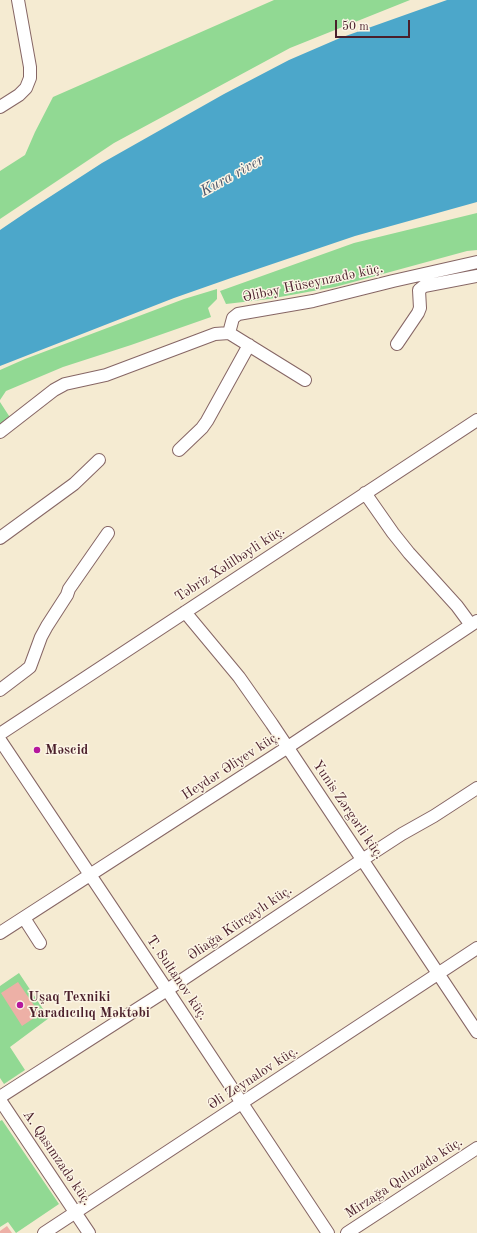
<!DOCTYPE html>
<html>
<head>
<meta charset="utf-8">
<style>
  body { margin:0 }
  #map { position:relative; width:477px; height:1233px; overflow:hidden; background:#f5ebd2; font-family:"Old Standard TT",serif }
  canvas { display:block }
  .scale { position:absolute; left:335px; top:20px; width:75px; height:18px; box-sizing:border-box; border:2px solid #4a1f2b; border-top:0; padding-left:5px; font-size:12px; line-height:14px; white-space:nowrap; color:#4a1f2b; -webkit-text-stroke:3px #fcf5e5; paint-order:stroke }
</style>
</head>
<body>
<div id="map">
<canvas width="477" height="1233"></canvas>
<div class="scale">50 m</div>
</div>
<script>
const ctx = document.querySelector('canvas').getContext('2d');
ctx.lineJoin = 'round';
function fill(path, color) { ctx.fillStyle = color; ctx.fill(path, 'evenodd'); }
const toPath = rows => new Path2D(rows.map(r => 'M' + r).join(''));
function trace(path, color, width, dash) { ctx.strokeStyle = color; ctx.lineWidth = width; ctx.lineCap = dash ? 'butt' : 'round'; ctx.setLineDash(dash || []); ctx.stroke(path); }
function label(font, color, halo, rows, align = 'center') {
  ctx.font = font + ' "Old Standard TT",serif'; ctx.lineWidth = 3; ctx.setLineDash([]); ctx.textBaseline = 'middle'; ctx.strokeStyle = halo; ctx.fillStyle = color; for (const [text, x, y, turn = 0] of rows) {
    ctx.save(); ctx.translate(x, y); ctx.rotate((+turn || 0) * Math.PI / 180); ctx.textAlign = isNaN(turn) ? turn : align; if (halo) ctx.strokeText(text, 0, 0); ctx.fillText(text, 0, 0); ctx.restore();
  }
}
fill(toPath([
  [274,0,410,0,290,48,114,143,0,219,0,171,25,155,35,132,53,97],
  [477,213,477,250,467,251,335,287,269,299,226,304,220,291,354,243],
  [217,289,217,299,208,308,211,317,131,345,63,367,6,391,0,400,0,370,25,359,184,299],
  [0,402,11,419,0,426],
  [19,973,49,1018,10,1047,25,1070,4,1084,0,1078,0,986],
  [2,1120,59,1204,16,1233,8,1222,0,1227,0,1121]
]), '#91d993');
fill(toPath([
  [447,0,477,0,477,202,355,236,231,278,174,298,0,366,0,230,31,209,102,163,224,94,289,60,340,38]
]), '#4ca7ca');
fill(toPath([
  [18,982,40,1014,22,1026,1,993],
  [7,1226,12,1233,0,1233,0,1231]
]), '#edb0a6');
const minor = toPath([
  [0,107,19,95,26,88,30,78,30,67,18,0],
  [229,333,305,380],
  [397,344,418,313,420,308,419,290,424,286,477,276],
  [0,432,54,390,65,384,106,375,215,334,229,333,233,318,238,314,313,301,393,281,477,262],
  [179,450,202,428,207,421,249,345],
  [365,493,393,533,409,553,457,606,471,625],
  [0,538,74,484,99,460],
  [185,612,239,677,272,724,477,1032],
  [0,690,25,671,30,667,41,637,47,626,67,595,69,589,108,533],
  [0,734,477,420],
  [0,740,167,990,328,1233],
  [24,918,40,943],
  [0,933,288,747,477,621],
  [0,1097,167,990,362,860,402,834,434,816,477,788],
  [0,1100,89,1233],
  [44,1233,477,948],
  [347,1233,477,1148]
]);
trace(minor, '#866665', 14);
trace(minor, '#fff', 12);
for (const [x, y, r, color] of [
  [37,750,4,"#b5179e"],
  [20,1005,4,"#b5179e"]
]) { const dot = new Path2D(); dot.arc(x, y, r, 0, 2 * Math.PI); ctx.fillStyle = color; ctx.fill(dot); trace(dot, '#fcf5e5', 1.5); }
label('14px', '#4a1f2b', '#fcf5e5', [
  ["Əlibəy Hüseynzadə küç.",313,283,-12],
  ["Təbriz Xəlilbəyli küç.",230,564,-33],
  ["Heydər Əliyev küç.",231,766,-33],
  ["Yunis Zərgərli küç.",348,810,56],
  ["Əliağa Kürçaylı küç.",240,923,-34],
  ["T. Sultanov küç.",177,978,56],
  ["Əli Zeynalov küç.",253,1078,-33],
  ["A. Qasımzadə küç.",57,1158,56],
  ["Mirzağa Quluzadə küç.",404,1178,-33]
]);
label('bold 14px', '#4a1f2b', '#fcf5e5', [
  ["Məscid",45,750],
  ["Uşaq Texniki",28,997],
  ["Yaradıcılıq Məktəbi",28,1013]
], 'left');
label('italic 15px', '#4b556b', '#fcf5e5', [
  ["Kura river",232,176,-29]
]);
</script>
</body>
</html>
